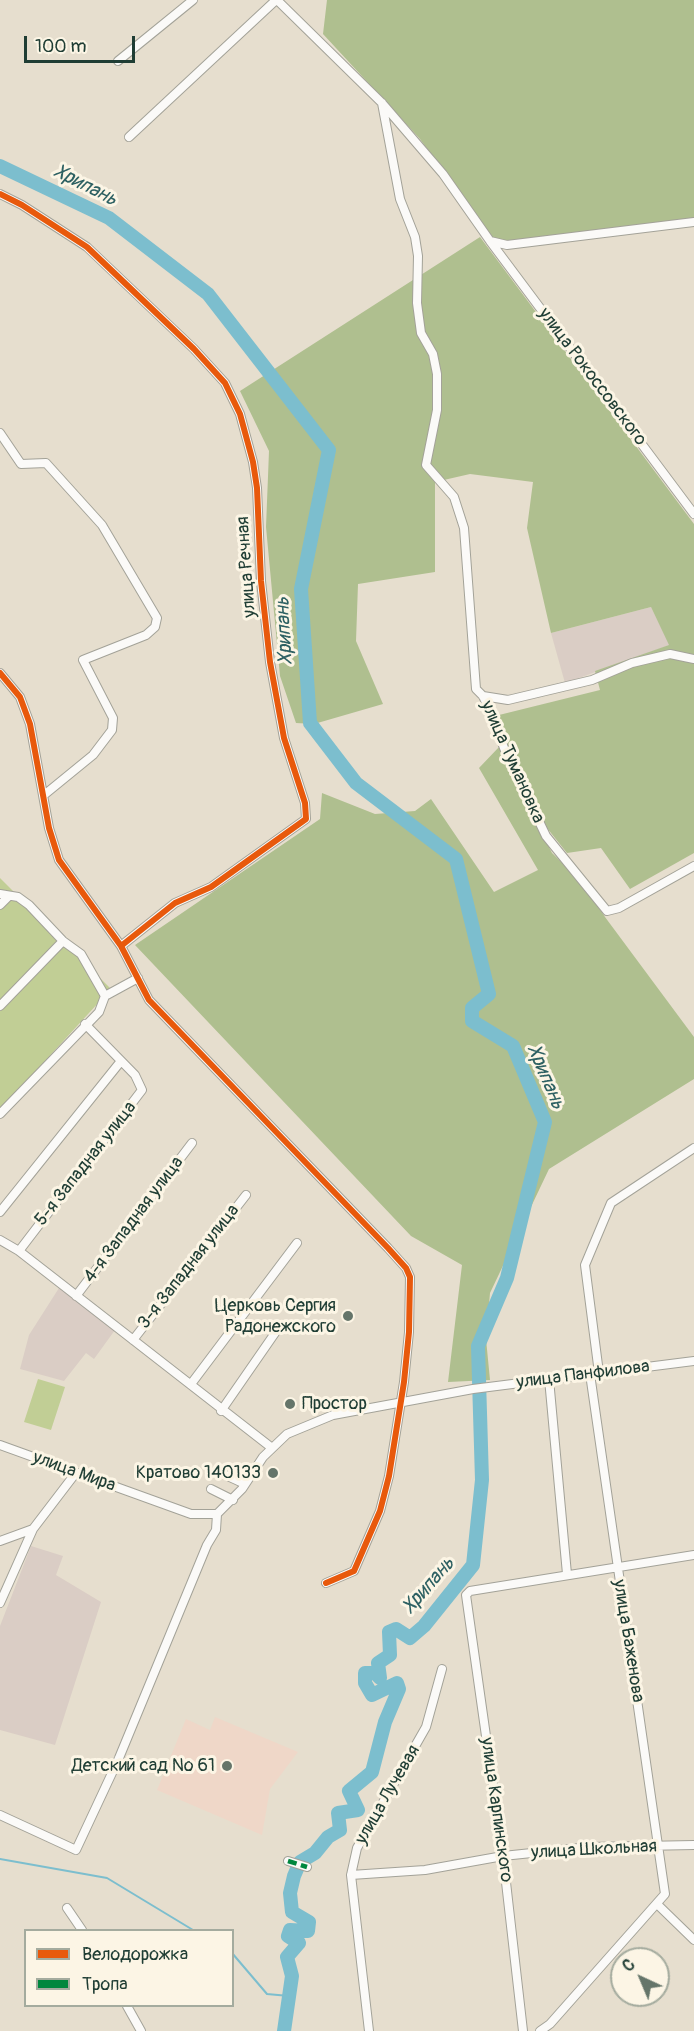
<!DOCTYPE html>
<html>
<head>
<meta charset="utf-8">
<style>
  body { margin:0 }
  #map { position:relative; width:694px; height:2031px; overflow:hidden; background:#e6dece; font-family:Pangolin,sans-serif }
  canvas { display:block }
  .legend { position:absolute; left:24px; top:1929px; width:210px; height:78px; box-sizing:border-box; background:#fcf5e5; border:2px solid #a4ab9e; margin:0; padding:8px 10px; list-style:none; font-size:18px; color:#1f3d34 }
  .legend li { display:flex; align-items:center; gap:12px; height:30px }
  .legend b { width:30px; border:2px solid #a4ab9e }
  .north { position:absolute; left:610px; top:1947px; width:60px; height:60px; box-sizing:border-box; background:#fcf5e5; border:2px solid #a4ab9e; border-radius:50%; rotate:316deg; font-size:16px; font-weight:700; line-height:24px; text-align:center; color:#1f3d34 }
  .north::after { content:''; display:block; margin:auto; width:21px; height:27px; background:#65756a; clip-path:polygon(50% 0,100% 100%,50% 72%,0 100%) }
  .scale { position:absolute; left:24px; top:36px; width:111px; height:27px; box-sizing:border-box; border:3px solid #1f3d34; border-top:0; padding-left:8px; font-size:18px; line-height:21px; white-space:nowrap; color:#1f3d34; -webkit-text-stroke:4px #fcf5e5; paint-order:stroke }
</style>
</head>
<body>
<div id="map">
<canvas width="694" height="2031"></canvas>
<ul class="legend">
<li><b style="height:8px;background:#e8590c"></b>Велодорожка</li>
<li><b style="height:8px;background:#00873e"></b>Тропа</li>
</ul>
<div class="north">С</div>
<div class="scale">100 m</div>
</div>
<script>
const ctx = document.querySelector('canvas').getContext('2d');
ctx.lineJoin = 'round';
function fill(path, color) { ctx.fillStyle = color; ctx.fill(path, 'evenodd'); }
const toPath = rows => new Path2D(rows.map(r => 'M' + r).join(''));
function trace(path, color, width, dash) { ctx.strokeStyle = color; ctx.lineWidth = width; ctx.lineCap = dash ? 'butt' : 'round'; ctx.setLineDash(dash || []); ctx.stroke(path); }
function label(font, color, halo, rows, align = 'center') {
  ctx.font = font + ' Pangolin,sans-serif'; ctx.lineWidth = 6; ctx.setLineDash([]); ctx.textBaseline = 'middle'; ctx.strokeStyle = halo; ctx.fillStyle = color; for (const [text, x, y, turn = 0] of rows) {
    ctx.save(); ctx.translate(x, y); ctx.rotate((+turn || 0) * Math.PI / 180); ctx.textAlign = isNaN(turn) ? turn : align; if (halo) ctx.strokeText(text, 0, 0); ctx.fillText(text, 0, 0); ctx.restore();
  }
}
fill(toPath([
  [215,1717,298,1752,270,1789,262,1835,157,1790,186,1719,210,1730]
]), '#efd7c8');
fill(toPath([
  [651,607,670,645,565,683,551,633],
  [59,1288,115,1330,94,1359,86,1353,64,1381,20,1369,29,1335],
  [31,1546,63,1556,56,1575,101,1602,55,1745,0,1730,0,1626]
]), '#dacdc5');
fill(toPath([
  [0,878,111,989,0,1110],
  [38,1379,65,1387,51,1430,24,1422]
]), '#c1ce95');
fill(toPath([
  [327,0,694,0,694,219,506,242,490,237,420,139,323,34],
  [480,237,694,524,694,853,630,889,601,848,567,853,543,823,508,749,499,715,600,690,595,671,669,645,651,607,551,633,527,528,533,482,470,474,435,482,435,572,358,584,356,641,383,704,314,724,296,723,280,676,266,527,269,451,240,391],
  [499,747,552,853,582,882,605,917,694,1037,694,1079,549,1169,490,1293,486,1339,490,1380,448,1382,462,1265,411,1236,135,945,320,819,322,793,375,814,415,811,431,799,494,892,538,870,479,768]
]), '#afbf8f');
trace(toPath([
  [0,1859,107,1878,193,1930],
  [232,1953,267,1994,289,1996]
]), '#7cbece', 2);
trace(toPath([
  [0,166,109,218,208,294,329,450,301,589,310,723,356,783,456,859,489,994,472,1008,472,1021,513,1046,545,1122,507,1278,478,1346,482,1480,473,1565,424,1626,410,1638,396,1629,389,1632,390,1655,378,1663,380,1678,375,1673,365,1673,365,1683,372,1695,397,1683,399,1689,385,1722,372,1772,349,1791,358,1810,338,1813,340,1830,328,1837,315,1853,300,1862,294,1876,290,1893,292,1912,309,1922,308,1931,290,1930,288,1936,299,1943,287,1957,292,1976,284,2031]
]), '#7cbece', 14);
const minor = toPath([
  [277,0,382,103,443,174,490,241,507,245,694,222],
  [118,61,193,0],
  [382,103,400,199,415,237,418,256,417,303,421,333,433,354,437,374,437,410,426,465,454,497,464,528,476,689,483,696,492,715,504,748,546,836,607,911,619,908,694,866],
  [129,137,276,0],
  [0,194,22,205,87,247,194,349,225,383,240,414,253,462,257,488,261,581,270,662,284,738,305,803,306,819,211,887,175,903,121,946],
  [490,241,694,514],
  [0,433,21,464,46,463,102,525,157,618,155,627,146,635,83,660,113,718,112,730,93,755,44,795],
  [0,673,20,697,30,724,49,828,59,860,121,946,149,1000,388,1248,406,1268,410,1277,409,1332,404,1382,389,1476,380,1511,354,1571,326,1583],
  [483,696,508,700,592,680,632,663,670,654,694,659],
  [0,894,18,897,29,905,63,941,81,954,105,996,138,978],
  [0,905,8,897],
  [0,1006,63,941],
  [0,1114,99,1012,105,996],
  [0,1212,121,1061],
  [0,1240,19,1251,272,1448],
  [19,1251,142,1090,135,1075,85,1024],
  [76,1296,192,1143],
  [133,1340,246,1195],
  [599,1373,585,1265,611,1203,694,1148],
  [549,1379,567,1574],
  [191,1384,297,1243],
  [221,1411,275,1333],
  [0,1445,191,1514,217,1514,242,1489,263,1457,287,1434,333,1415,473,1389,694,1361],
  [219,1472,245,1484],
  [211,1489,233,1500],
  [0,1541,33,1529,75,1474],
  [0,1603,33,1529],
  [0,1815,76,1850,119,1758,207,1545,216,1530,217,1514],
  [288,1861,307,1867],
  [351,1875,425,1870,503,1856,589,1847,694,1845],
  [658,1905,694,1940],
  [67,1908,82,1930],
  [127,2006,141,2031],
  [369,2031,351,1875,357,1848,426,1727,442,1669],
  [523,2031,503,1856,466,1595,470,1591,694,1555],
  [540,2031,550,2024,665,1894,590,1374]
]);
trace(minor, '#a3a298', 10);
trace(minor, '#fbfaf8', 8);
trace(toPath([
  [288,1861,307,1867]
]), '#00873e', 4.5, [9, 4.5]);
trace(toPath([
  [0,194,22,205,87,247,194,349,225,383,240,414,253,462,257,488,261,581,270,662,284,738,305,803,306,819,211,887,175,903,121,946],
  [0,673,20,697,30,724,49,828,59,860,121,946,149,1000,388,1248,406,1268,410,1277,409,1332,404,1382,389,1476,380,1511,354,1571,326,1583]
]), '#e8590c', 6);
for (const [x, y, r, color] of [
  [348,1316,6,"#65756a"],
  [290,1404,6,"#65756a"],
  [273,1473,6,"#65756a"],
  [227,1766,6,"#65756a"]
]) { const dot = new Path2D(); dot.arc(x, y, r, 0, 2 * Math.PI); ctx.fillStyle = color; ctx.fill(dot); trace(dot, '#fcf5e5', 2); }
label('18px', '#1f3d34', '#fcf5e5', [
  ["улица Рокоссовского",592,377,53],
  ["улица Речная",247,567,-94],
  ["улица Тумановка",512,762,66],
  ["5-я Западная улица",86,1164,-52],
  ["4-я Западная улица",134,1220,-53],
  ["3-я Западная улица",189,1267,-52],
  ["улица Панфилова",583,1375,-7],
  ["улица Мира",74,1472,20],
  ["улица Баженова",628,1641,81],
  ["улица Лучевая",388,1795,-60],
  ["улица Карпинского",496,1810,82],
  ["улица Школьная",594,1850,-3]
]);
label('18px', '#1f3d34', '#fcf5e5', [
  ["Церковь Сергия",336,1306],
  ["Радонежского",336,1327],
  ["Простор",302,1404,"left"],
  ["Кратово 140133",261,1473],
  ["Детский сад № 61",215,1766]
], 'right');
label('italic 20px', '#2d6062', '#fcf5e5', [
  ["Хрипань",85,186,27],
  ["Хрипань",285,631,-93],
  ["Хрипань",545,1077,67],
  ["Хрипань",429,1586,-49]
]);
</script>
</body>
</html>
